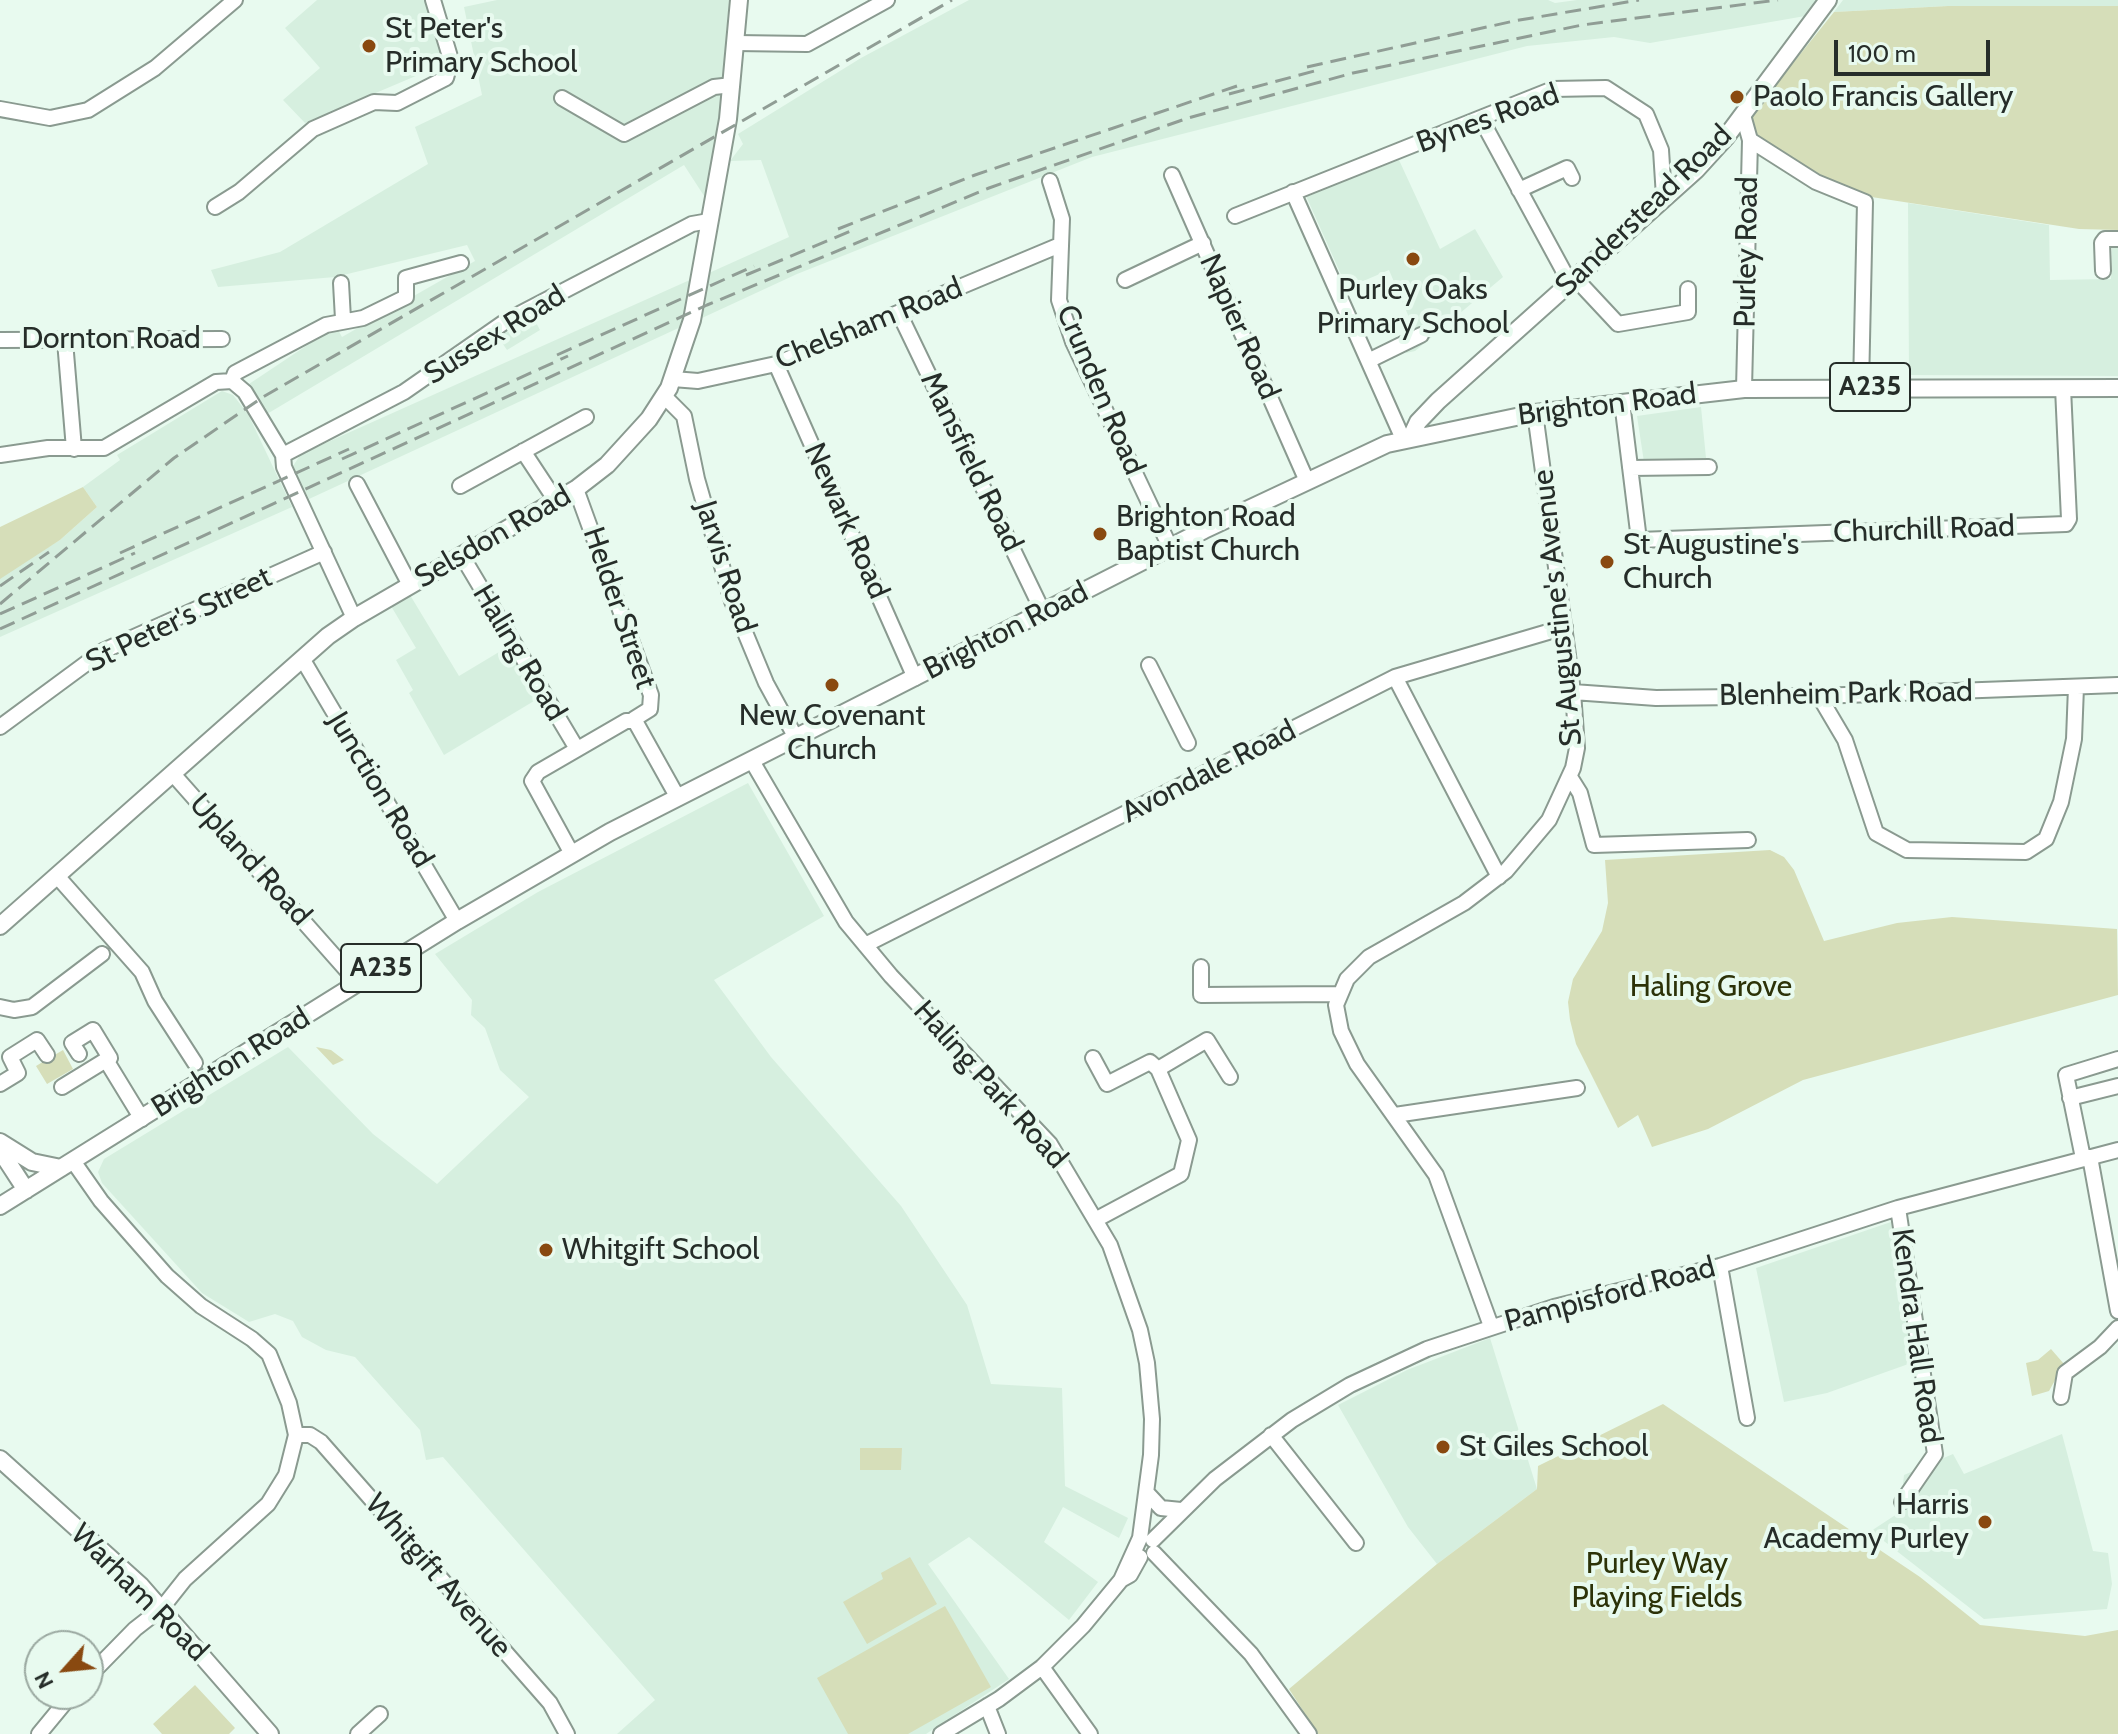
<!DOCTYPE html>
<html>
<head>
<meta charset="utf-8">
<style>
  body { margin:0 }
  #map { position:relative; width:2118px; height:1734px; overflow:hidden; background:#e8faef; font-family:Cabin,sans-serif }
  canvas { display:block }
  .north { position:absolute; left:24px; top:1630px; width:80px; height:80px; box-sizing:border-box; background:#e8faef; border:2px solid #9aa8a0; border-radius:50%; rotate:243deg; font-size:22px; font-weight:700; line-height:32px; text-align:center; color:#262d29 }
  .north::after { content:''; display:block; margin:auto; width:28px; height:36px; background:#894910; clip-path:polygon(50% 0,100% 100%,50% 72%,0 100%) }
  .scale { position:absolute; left:1834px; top:40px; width:156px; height:36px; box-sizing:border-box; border:4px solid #262d29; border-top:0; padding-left:10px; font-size:24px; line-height:28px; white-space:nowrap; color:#262d29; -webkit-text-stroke:6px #e8faef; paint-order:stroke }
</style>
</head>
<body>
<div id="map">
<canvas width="2118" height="1734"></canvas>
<div class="north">N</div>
<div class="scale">100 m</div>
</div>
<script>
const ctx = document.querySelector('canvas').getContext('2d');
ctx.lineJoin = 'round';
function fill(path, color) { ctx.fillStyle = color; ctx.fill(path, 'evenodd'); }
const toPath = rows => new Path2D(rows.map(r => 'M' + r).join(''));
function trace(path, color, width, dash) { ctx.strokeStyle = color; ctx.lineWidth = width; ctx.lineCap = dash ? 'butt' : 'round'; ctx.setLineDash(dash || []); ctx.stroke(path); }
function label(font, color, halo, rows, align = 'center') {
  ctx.font = font + ' Cabin,sans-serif'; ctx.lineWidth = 8; ctx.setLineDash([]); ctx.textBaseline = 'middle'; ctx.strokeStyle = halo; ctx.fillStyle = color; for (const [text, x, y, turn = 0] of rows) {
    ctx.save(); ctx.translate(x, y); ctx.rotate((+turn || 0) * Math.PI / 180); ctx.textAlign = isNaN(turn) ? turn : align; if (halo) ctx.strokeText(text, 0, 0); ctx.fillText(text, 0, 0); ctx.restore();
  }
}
fill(toPath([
  [317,0,425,0,444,64,305,123,283,100,320,68,285,28],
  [497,0,729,0,721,101,725,104,708,202,684,165,267,414,249,384,336,326,342,337,475,261,467,245,335,277,218,287,211,270,280,252,428,164,415,127,482,95,464,7],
  [969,0,1548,0,1555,3,1577,0,1822,0,1811,15,1650,43,1614,37,1527,46,1092,157,797,274,702,318,709,273,789,237,761,160,730,161,743,144,738,134,861,58],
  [1843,0,2118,0,2118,6,1948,6,1834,12],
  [1399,160,1440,249,1475,229,1503,277,1415,351,1406,353,1413,327,1389,270,1347,288,1306,196],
  [1908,203,2049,225,2050,280,2111,279,2112,246,2118,247,2118,376,1909,375],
  [692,279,685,325,309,499,293,466,301,454],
  [533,317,540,330,507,350,498,337],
  [222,391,233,395,248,414,292,507,0,637,0,576,60,540,97,507,83,487,120,460,117,455],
  [1701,407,1706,458,1644,462,1637,416],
  [410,595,459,676,509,646,539,698,444,755,409,693,413,690,396,660,416,648,391,606],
  [748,783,824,916,714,980,771,1057,901,1206,967,1305,991,1384,1062,1388,1065,1486,1128,1518,1119,1538,1063,1507,1044,1542,1098,1582,1069,1620,969,1537,928,1564,1009,1679,926,1734,617,1734,655,1700,443,1457,426,1460,420,1430,355,1357,326,1350,302,1337,293,1321,275,1314,249,1322,202,1293,102,1183,98,1172,104,1159,288,1047,373,1134,437,1184,529,1097,500,1070,485,1028,471,1015,472,1000,435,954,538,892],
  [1891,1222,1914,1362,1827,1393,1784,1402,1756,1268],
  [1490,1338,1537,1489,1437,1564,1408,1527,1338,1405,1407,1370],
  [2062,1434,2093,1551,2108,1553,2112,1584,2107,1609,1984,1619,1871,1531,1900,1512,1904,1475,1953,1454,1964,1474]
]), '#d6efdf');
fill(toPath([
  [1948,6,2118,6,2118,230,2079,229,1865,196,1818,178,1753,137,1749,118,1834,12],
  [83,487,97,507,60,540,0,579,0,527],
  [1770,850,1784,857,1794,870,1824,941,1897,923,1952,917,2117,929,2118,995,1803,1080,1708,1129,1652,1147,1638,1115,1618,1128,1576,1044,1570,1020,1568,1002,1573,979,1602,931,1608,903,1605,860],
  [316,1047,331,1050,344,1060,333,1065],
  [63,1050,73,1069,47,1084,36,1066],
  [2051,1349,2064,1364,2049,1391,2032,1396,2026,1363,2038,1360],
  [1663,1404,1920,1577,1980,1625,2085,1636,2118,1630,2118,1734,1318,1734,1289,1689,1437,1564,1537,1489,1538,1466],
  [860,1448,902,1448,901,1470,860,1470],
  [910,1557,937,1604,867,1644,843,1602,883,1579,881,1573],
  [945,1606,991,1687,908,1734,848,1734,817,1678],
  [195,1685,235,1728,229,1734,162,1734,153,1724]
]), '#d6deb9');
const minor = toPath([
  [736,43,807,44,887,0],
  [562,98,624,134,714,87,732,85],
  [0,109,50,118,88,110,155,68,235,0],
  [1743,115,1750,140,1744,389],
  [1481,119,1570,283],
  [1750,140,1816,182,1865,202,1861,387],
  [1172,175,1306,479],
  [1050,181,1062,219,1059,300,1073,342,1170,547],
  [1519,190,1567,168,1572,178],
  [1293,192,1403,439],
  [215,207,239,192,313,129,374,102,397,103,446,78,451,60,433,0],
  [1235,216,1553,89,1606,88,1646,114,1661,150,1664,197],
  [2103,271,2102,243,2105,239,2118,239],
  [1575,278,1618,324,1688,312,1688,289],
  [1125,280,1203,243],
  [341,283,343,319],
  [899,313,1043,612],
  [0,340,222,339],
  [65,341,74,449],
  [1370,360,1421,335],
  [776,364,915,678],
  [673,379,698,381,776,364,1060,245],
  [232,381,235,373,326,325,363,318,406,297,406,278,461,263],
  [232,381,245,392,283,455,284,467,354,618],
  [665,397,684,416,697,479,732,601,766,683,796,738],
  [1622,402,1639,540,2066,524,2069,519,2063,388],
  [523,451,556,501],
  [0,455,48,448,104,448,216,382,232,381],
  [283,455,404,392,506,321,692,224,709,221],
  [1630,468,1709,467],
  [357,484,410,585],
  [460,486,586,417],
  [576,489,651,695,650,709,634,719],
  [462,556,577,749],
  [303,660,457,921],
  [1149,665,1188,743],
  [1395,677,1499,877],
  [1573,692,1656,698,1819,696,2118,685],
  [1819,696,1845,740,1876,833,1907,850,2026,852,2046,839,2061,802,2074,739,2076,687],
  [0,727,103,651,324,552],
  [752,761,846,922,891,976,1050,1144,1110,1245,1140,1330,1147,1363,1152,1419,1151,1455,1140,1538,1121,1580],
  [173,774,358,983],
  [1570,777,1580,793,1594,845,1748,840],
  [572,854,532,781,538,772,626,721,635,721,678,798],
  [57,876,142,972,155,1001,195,1063],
  [865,945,1395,677,1565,627],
  [1201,967,1201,995,1339,994],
  [0,1007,14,1010,32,1007,102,954],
  [79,1054,72,1043,93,1030,110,1058,106,1060],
  [1093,1058,1107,1084,1150,1062,1158,1069,1189,1140,1181,1174,1097,1219],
  [1158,1069,1207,1040,1230,1077],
  [0,1084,18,1073,10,1057,37,1040,47,1055],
  [62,1087,106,1060,142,1119],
  [2070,1098,2118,1086],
  [1395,1115,1577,1088],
  [2090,1157,2118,1311],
  [2083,1158,2066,1075,2118,1059],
  [73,1161,101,1201,167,1276,201,1306,252,1339,269,1354,289,1403,296,1435,286,1475,268,1504,185,1579,162,1608,135,1629,88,1677],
  [1898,1208,1935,1454,1902,1502],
  [1720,1266,1747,1418],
  [1491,1326,1436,1175,1357,1064,1341,1031,1336,1005,1347,979,1369,957,1464,903,1506,871,1549,820,1573,768,1577,748,1573,692,1535,413],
  [2061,1397,2065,1373,2100,1347,2118,1328],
  [296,1435,310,1435,321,1442,550,1703,567,1734],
  [1271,1435,1356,1543],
  [1147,1493,1161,1508,1181,1510],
  [1153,1540,1215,1479,1292,1420,1350,1385,1427,1349,1554,1307,1720,1266,1898,1208,2118,1150],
  [1154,1553,1251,1654,1309,1734],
  [1042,1667,1090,1734],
  [987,1706,998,1734],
  [39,1734,72,1694],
  [358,1734,380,1714],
  [941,1734,999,1699,1042,1667,1083,1626,1121,1580,1130,1575,1140,1557]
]);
const major = toPath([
  [1411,437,1418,422,1438,401,1696,170,1726,137,1828,0],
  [0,926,328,636,354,618,576,489,607,465,649,419,669,388,692,320,728,119,739,0],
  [0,1142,32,1162,61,1168],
  [0,1150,26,1190],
  [0,1206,457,921,610,832,1204,530,1387,444,1535,413,1744,389,2118,388],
  [0,1459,141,1586,270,1734]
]);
trace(minor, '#8a9a90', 18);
trace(major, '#8a9a90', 20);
trace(minor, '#fff', 14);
trace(major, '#fff', 16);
trace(toPath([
  [1307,67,1514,21,1639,0],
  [1229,94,1318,70],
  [838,229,975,175,1237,86],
  [746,275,853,230],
  [557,355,754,266],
  [342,459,568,356],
  [120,553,349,449],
  [0,586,49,552],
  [0,604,174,458,263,397,952,0],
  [0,614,135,553],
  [0,629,707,305,989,188,1188,118,1353,73,1582,25,1778,0]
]), '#909d95', 3, [16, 8]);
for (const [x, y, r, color] of [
  [369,46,8,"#894910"],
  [1737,97,8,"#894910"],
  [1413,259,8,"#894910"],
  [1100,534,8,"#894910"],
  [1607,562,8,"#894910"],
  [832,685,8,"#894910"],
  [546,1250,8,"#894910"],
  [1443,1447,8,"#894910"],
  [1985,1522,8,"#894910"]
]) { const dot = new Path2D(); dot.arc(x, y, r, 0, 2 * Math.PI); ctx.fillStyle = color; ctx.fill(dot); trace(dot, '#e8faef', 3); }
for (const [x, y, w] of [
  [1870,387,80],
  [381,968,80]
]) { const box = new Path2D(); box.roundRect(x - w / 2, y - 24, w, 48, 6); ctx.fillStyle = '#e8faef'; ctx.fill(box); trace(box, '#262d29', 2); }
label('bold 28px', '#262d29', null, [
  ["A235",1870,387],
  ["A235",381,968]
]);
label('30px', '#262d29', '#e8faef', [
  ["St Peter's",385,29],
  ["Primary School",385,63],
  ["Paolo Francis Gallery",1753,97],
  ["Purley Oaks",1413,290,"center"],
  ["Primary School",1413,324,"center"],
  ["Brighton Road",1116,517],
  ["Baptist Church",1116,551],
  ["St Augustine's",1623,545],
  ["Church",1623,579],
  ["New Covenant",832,716,"center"],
  ["Church",832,750,"center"],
  ["Whitgift School",562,1250],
  ["St Giles School",1459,1447],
  ["Harris",1969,1505,"right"],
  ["Academy Purley",1969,1539,"right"]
], 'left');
label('30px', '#262d29', '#e8faef', [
  ["Bynes Road",1488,119,-20],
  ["Sanderstead Road",1644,211,-44],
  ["Purley Road",1747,252,-89],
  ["Chelsham Road",869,324,-22],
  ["Napier Road",1239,327,66],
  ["Sussex Road",495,335,-32],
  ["Dornton Road",111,339],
  ["Crunden Road",1100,390,67],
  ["Brighton Road",1607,405,-7],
  ["Mansfield Road",971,462,64],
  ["Newark Road",846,521,66],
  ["Churchill Road",1924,530,-2],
  ["Selsdon Road",493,537,-30],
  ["Jarvis Road",725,567,72],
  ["Helder Street",619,608,71],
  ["St Augustine's Avenue",1558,608,-96],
  ["St Peter's Street",179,620,-26],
  ["Brighton Road",1006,631,-27],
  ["Haling Road",519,653,59],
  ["Blenheim Park Road",1846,694,-1],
  ["Avondale Road",1209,772,-27],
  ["Junction Road",380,790,59],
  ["Upland Road",250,860,48],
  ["Brighton Road",231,1063,-32],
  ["Haling Park Road",990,1085,48],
  ["Pampisford Road",1610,1295,-15],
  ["Kendra Hall Road",1916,1336,82],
  ["Whitgift Avenue",438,1576,49],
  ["Warham Road",139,1593,45]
]);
label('30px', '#2c3208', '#e8faef', [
  ["Haling Grove",1711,987],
  ["Purley Way",1657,1564],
  ["Playing Fields",1657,1598]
]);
</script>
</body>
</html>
